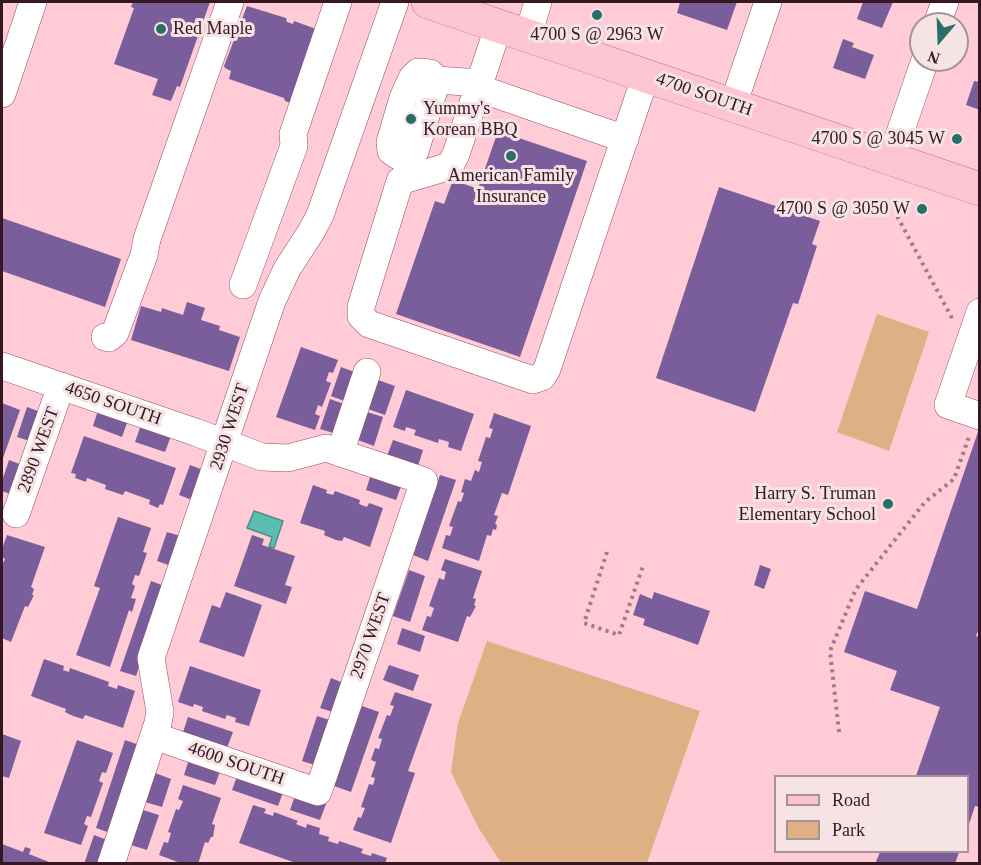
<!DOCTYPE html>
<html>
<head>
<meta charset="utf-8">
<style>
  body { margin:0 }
  #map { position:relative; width:981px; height:865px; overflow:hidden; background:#ffcbd6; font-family:"Times New Roman",serif }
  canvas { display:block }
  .frame { position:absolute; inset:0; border:3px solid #371820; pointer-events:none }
  .legend { position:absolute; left:774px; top:775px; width:195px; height:78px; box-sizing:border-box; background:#f5e3e6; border:2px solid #a99297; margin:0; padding:8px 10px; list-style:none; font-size:18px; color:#371820 }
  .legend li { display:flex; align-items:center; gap:12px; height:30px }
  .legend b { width:30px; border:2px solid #a99297 }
  .north { position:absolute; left:909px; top:12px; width:60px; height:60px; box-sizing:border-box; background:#f5e3e6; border:2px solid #a99297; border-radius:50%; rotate:199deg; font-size:16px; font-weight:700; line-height:24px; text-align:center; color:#371820 }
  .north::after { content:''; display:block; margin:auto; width:21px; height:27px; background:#287067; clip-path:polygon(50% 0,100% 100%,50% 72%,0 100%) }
</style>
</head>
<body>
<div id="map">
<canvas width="981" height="865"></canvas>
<div class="frame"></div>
<ul class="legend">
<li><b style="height:8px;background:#fdc4d2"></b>Road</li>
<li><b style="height:16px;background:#dfb084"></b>Park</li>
</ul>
<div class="north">N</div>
</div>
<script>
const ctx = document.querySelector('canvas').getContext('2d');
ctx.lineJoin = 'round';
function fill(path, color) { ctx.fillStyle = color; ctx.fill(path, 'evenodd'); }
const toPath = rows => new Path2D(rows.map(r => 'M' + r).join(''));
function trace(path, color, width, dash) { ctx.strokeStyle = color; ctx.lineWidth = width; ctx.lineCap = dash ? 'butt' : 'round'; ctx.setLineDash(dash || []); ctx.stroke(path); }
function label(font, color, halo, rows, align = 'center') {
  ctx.font = font + ' "Times New Roman",serif'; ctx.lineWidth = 6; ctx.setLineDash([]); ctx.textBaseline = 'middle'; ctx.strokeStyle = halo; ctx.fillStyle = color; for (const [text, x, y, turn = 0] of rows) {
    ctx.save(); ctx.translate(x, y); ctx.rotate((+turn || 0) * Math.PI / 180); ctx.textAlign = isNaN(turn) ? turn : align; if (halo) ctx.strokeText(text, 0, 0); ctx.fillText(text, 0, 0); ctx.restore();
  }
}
fill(toPath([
  [877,314,929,332,889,451,837,432],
  [487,641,700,711,647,863,501,863,478,827,451,772,458,723]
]), '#dfb084');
const water = toPath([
  [254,511,283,521,274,548,269,547,272,537,247,528,254,511]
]);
fill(water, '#59beb1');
trace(water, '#4f8c86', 1.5);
fill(toPath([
  [133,2,210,2,180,87,177,86,171,101,152,95,158,79,114,64,134,8,131,7],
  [680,2,737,2,727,30,677,13],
  [863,2,893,2,882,28,857,19],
  [247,6,286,18,287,22,293,24,294,21,316,29,297,105,285,101,284,98,229,79,231,71,225,68,224,66],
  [843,39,854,43,852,47,874,55,865,79,833,68],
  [974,81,980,82,980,110,966,105],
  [498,131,587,161,520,357,396,314,435,201,444,204,453,180,478,189],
  [719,187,820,221,812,244,817,246,798,304,793,303,755,412,656,378],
  [2,218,121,259,105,307,2,271],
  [187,302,205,308,201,320,220,326,219,330,240,337,229,371,131,340,141,306,161,312,162,308,183,315],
  [301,347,338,360,333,373,329,372,326,381,331,383,322,407,318,405,315,414,320,416,315,430,276,417],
  [341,367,357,373,347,402,331,396],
  [378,380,395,386,385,415,368,409],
  [406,390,474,414,461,451,448,447,449,442,439,439,438,443,414,435,416,430,406,427,405,431,393,427],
  [330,399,347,405,337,434,320,429],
  [2,403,20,410,2,461],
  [27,407,43,413,33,442,17,437],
  [98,410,128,420,122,437,93,426],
  [367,412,383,417,374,446,358,440],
  [494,413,531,426,508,495,502,493,494,515,498,516,495,524,497,525,496,530,493,529,491,536,487,535,479,561,442,548,446,535,450,536,453,527,449,526,458,501,461,502,464,493,461,492,465,479,471,481,475,470,479,472,482,462,478,461,486,437,490,438,493,429,489,428],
  [141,425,171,436,165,452,135,442],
  [979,429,980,626,976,636,980,637,980,807,975,806,968,827,968,776,916,776,940,707,890,690,897,671,844,652,865,591,917,609],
  [84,436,176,468,163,505,160,504,158,508,149,504,150,500,125,491,123,495,105,489,106,485,87,478,86,482,75,478,76,474,71,473],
  [393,440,423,450,418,466,387,456],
  [9,460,25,466,15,496,2,491,2,481],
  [190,465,206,471,195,501,179,495],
  [371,474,402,484,396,500,366,490],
  [440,475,456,480,428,561,413,555],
  [313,485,327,490,326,493,333,495,335,491,360,500,359,504,367,507,369,503,383,508,370,547,344,537,342,541,336,540,324,535,325,531,300,523],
  [118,517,151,528,143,552,147,553,139,576,135,575,132,584,135,586,131,598,136,599,132,612,129,610,110,667,76,655,100,588,94,586],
  [167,532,184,537,174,567,157,561],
  [7,535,45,547,31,587,34,589,32,595,34,595,28,607,25,606,11,642,2,638,2,565,5,559,2,557,2,549],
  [252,535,264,539,262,545,295,556,285,585,292,587,286,604,234,586],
  [445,559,482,571,473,598,476,599,474,605,476,606,470,617,467,616,458,642,422,630,427,616,431,617,434,608,429,606,439,578,444,580,446,572,441,570],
  [760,565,771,569,764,589,754,585],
  [409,570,425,576,410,622,393,616],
  [151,581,167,587,136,676,120,671],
  [226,592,262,605,244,657,199,642,212,605,220,608],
  [654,592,710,611,698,645,643,625,645,619,633,615,640,594,652,599],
  [402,628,425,636,420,652,397,644],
  [44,659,64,666,63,670,69,672,70,668,109,682,108,686,117,689,118,685,135,691,123,728,85,715,83,719,73,716,65,712,66,709,31,696],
  [389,665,419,675,413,691,383,680],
  [190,666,261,690,249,726,235,722,236,718,227,715,225,719,202,711,203,707,194,704,193,707,178,702],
  [331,678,346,684,336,713,320,708],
  [395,692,432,704,408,771,415,773,391,843,353,830,358,817,361,818,365,808,361,807,369,784,373,785,375,778,371,777,376,762,371,760,375,748,379,749,382,739,378,738,387,715,390,716,394,706,390,705],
  [362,706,379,712,351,792,334,786],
  [317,716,333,721,318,766,302,761],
  [188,717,233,732,227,748,183,732],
  [2,734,21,741,9,778,2,776],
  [77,740,113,753,106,773,102,772,99,781,103,783,91,817,87,816,84,824,88,826,81,845,44,833],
  [125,740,142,746,113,834,96,828],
  [189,759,221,769,215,785,184,775],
  [155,773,171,779,162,807,145,802],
  [238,774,284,790,278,806,232,790],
  [183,785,221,798,212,824,215,825,213,837,211,837,208,843,205,842,198,864,183,864,159,855,164,842,168,843,171,833,168,832,176,809,179,810,183,801,178,799],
  [296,793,326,804,320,820,290,810],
  [253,805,266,809,264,813,273,816,274,812,298,821,296,824,306,828,307,824,320,828,319,834,329,837,328,841,338,844,339,841,363,849,361,853,371,856,372,853,387,858,385,864,292,864,293,862,239,843],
  [143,810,159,815,147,850,131,845],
  [94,835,110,841,103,864,84,864],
  [2,844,23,852,25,847,31,849,29,854,54,864,2,864],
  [880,852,959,852,955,864,875,864]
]), '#7a5e9c');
const minor = toPath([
  [937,24,945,2],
  [499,25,456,154,450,166,400,181,361,307,361,316,369,324,533,380,542,377,547,369,646,75],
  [528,35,538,2],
  [437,80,415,151,411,157,400,157,391,151,390,142,403,98,412,78,418,72,430,73,437,80,480,83],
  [478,88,625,139],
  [2,94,33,2],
  [733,105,768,2],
  [891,159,925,60],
  [243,285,294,146,293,134,338,2],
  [980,312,948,405,980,416],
  [105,337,109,338,115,333,144,255,147,239,230,2],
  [2,366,195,432,262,457,288,458,326,448,424,481,318,792,154,736],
  [340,453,367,372],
  [16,514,61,386],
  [111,864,158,723,160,712,151,658,272,301,287,269,311,232,320,215,395,2]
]);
const major = toPath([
  [428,2,980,189]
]);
trace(minor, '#964d60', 28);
trace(major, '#b76e80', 34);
trace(toPath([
  [901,202,897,216,953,320],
  [607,552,584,623,619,635,643,566],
  [839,732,830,651,856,589,925,502,954,479,970,434]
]), '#a37983', 4, [3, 4.5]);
trace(minor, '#fff', 27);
trace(major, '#fdc4d2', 33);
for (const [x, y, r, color] of [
  [597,15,6,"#287067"],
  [161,29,6,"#287067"],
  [411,119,6,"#287067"],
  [957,139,6,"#287067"],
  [511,156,6,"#287067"],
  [922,209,6,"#287067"],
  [888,504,6,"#287067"]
]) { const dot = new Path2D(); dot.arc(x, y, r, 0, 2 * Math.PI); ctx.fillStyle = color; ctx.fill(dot); trace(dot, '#f5e3e6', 2); }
label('18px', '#371820', '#f5e3e6', [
  ["Red Maple",173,29,"left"],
  ["4700 S @ 2963 W",597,35,"center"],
  ["Yummy's",423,109,"left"],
  ["Korean BBQ",423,130,"left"],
  ["4700 S @ 3045 W",945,139],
  ["American Family",511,176,"center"],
  ["Insurance",511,197,"center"],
  ["4700 S @ 3050 W",910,209],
  ["Harry S. Truman",876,494],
  ["Elementary School",876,515]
], 'right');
label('18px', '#371820', '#f5e3e6', [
  ["4700 SOUTH",704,95,19],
  ["4650 SOUTH",113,404,19],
  ["2930 WEST",230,427,-72],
  ["2890 WEST",39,450,-70],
  ["2970 WEST",371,636,-71],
  ["4600 SOUTH",236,764,19]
]);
</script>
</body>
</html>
